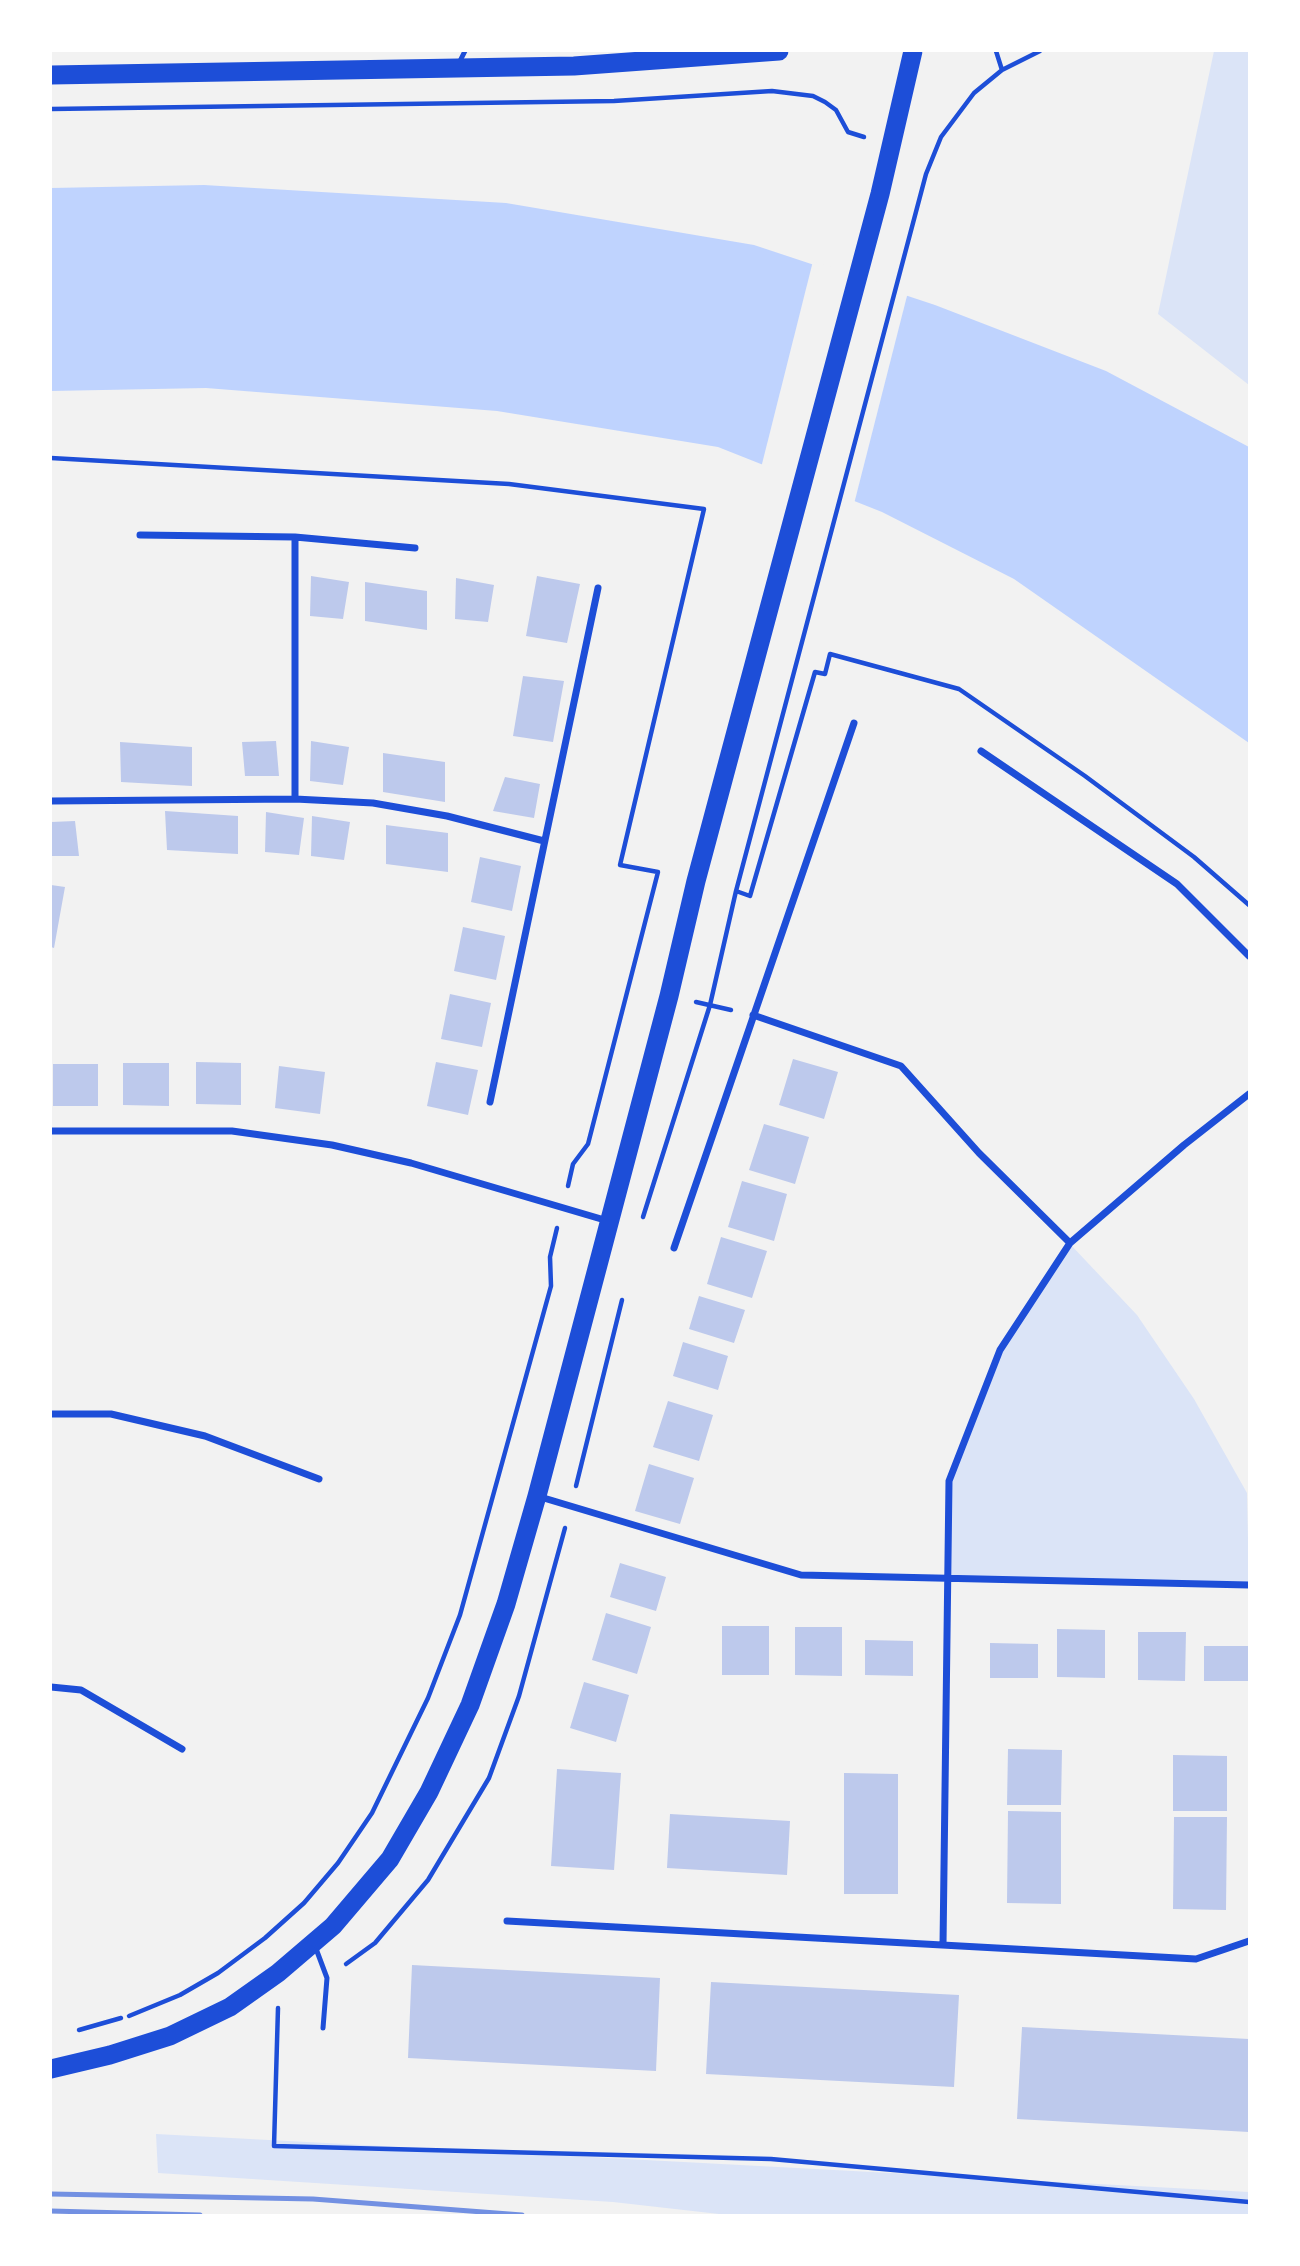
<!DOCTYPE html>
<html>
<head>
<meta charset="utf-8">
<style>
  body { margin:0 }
  #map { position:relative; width:1300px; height:2266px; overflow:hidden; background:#f2f2f2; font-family:"Fira Sans Condensed",sans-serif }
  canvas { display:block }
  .frame { position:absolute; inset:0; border:52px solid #fff; pointer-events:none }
</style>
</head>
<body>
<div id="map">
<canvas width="1300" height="2266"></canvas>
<div class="frame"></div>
</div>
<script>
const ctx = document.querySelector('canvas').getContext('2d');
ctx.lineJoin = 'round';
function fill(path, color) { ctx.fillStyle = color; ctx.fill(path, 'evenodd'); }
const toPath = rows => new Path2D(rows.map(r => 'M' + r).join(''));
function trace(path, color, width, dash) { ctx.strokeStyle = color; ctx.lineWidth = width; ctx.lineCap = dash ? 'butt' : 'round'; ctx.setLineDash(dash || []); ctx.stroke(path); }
fill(toPath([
  [1214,51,1249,51,1249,385,1158,314],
  [1070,1244,1137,1315,1194,1399,1247,1493,1249,1584,946,1578,949,1482,1001,1351],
  [156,2134,1249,2192,1249,2215,728,2215,613,2202,158,2173]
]), '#dbe4f7');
fill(toPath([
  [204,185,506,203,754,245,935,305,1106,371,1249,447,1249,743,1014,579,882,512,718,447,497,411,206,388,51,391,51,188]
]), '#bfd3fe');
fill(toPath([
  [813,261,908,292,854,504,761,468]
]), '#f2f2f2');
fill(toPath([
  [311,576,349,582,343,619,310,616],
  [537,576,580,584,567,643,526,636],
  [456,578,494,585,488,622,455,619],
  [365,582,427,591,427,630,365,621],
  [523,676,564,681,553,742,513,736],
  [276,741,279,776,245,776,242,742],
  [311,741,349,747,343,785,310,781],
  [120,742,192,747,192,786,121,782],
  [383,753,445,762,445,802,383,792],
  [505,777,540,784,534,818,493,811],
  [165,811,238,816,238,854,167,850],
  [266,812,304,818,299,855,265,852],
  [312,816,350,822,344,860,311,856],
  [75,821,79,856,51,856,51,822],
  [386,825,448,833,448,872,386,864],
  [480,857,521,866,512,911,471,902],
  [51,885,65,887,54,948,51,947],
  [463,927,505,936,496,980,454,971],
  [450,994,491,1003,482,1047,441,1039],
  [793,1059,838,1072,824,1119,779,1105],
  [196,1062,241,1063,241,1105,196,1104],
  [436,1062,478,1070,468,1115,427,1106],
  [123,1063,169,1063,169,1106,123,1105],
  [53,1064,98,1064,98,1106,53,1106],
  [279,1066,325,1072,320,1114,275,1108],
  [764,1124,809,1137,795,1184,749,1170],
  [742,1181,787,1194,774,1241,728,1227],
  [721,1237,767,1251,752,1298,707,1284],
  [699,1296,745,1310,734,1343,689,1329],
  [683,1342,728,1356,718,1390,673,1376],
  [668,1401,713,1415,699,1461,653,1447],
  [649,1464,694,1478,680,1524,635,1511],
  [620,1563,666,1577,656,1611,610,1597],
  [606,1613,651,1627,637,1674,592,1660],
  [722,1626,769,1626,769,1675,722,1675],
  [795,1627,842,1627,842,1676,795,1675],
  [1057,1629,1105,1630,1105,1678,1057,1677],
  [1138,1632,1186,1632,1185,1681,1138,1680],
  [865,1640,913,1641,913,1676,865,1675],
  [990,1643,1038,1644,1038,1678,990,1678],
  [1204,1646,1249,1646,1249,1681,1204,1681],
  [584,1682,629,1695,616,1742,570,1728],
  [1008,1749,1062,1750,1061,1805,1007,1805],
  [1173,1755,1227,1756,1227,1811,1173,1811],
  [557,1769,621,1773,614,1870,551,1866],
  [844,1773,898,1774,898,1894,844,1894],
  [1008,1811,1061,1812,1061,1904,1007,1903],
  [670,1814,790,1821,787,1875,667,1868],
  [1174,1817,1227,1817,1226,1910,1173,1909],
  [412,1965,660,1978,656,2071,408,2058],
  [711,1982,959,1995,954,2087,706,2074],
  [1022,2027,1249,2039,1249,2132,1017,2119]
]), '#bdc9ec');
trace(toPath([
  [996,51,1002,70],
  [51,109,614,101,772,91,813,96,825,102,836,110,848,132,864,137],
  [51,458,509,484,704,509,620,865,658,872,588,1144,573,1164,568,1186],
  [736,891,750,896,815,672,825,674,830,654,959,689,1085,776,1194,857,1249,905],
  [696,1002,731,1010],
  [643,1217,710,1005,736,891,926,174,941,137,974,93,1002,70,1040,51],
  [576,1486,622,1300],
  [346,1964,375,1943,428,1880,489,1778,519,1696,565,1528],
  [278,2008,274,2146,771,2159,1249,2202],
  [129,2016,180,1995,218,1973,265,1938,304,1903,338,1863,372,1813,428,1698,460,1615,551,1286,550,1257,557,1228],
  [79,2030,121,2018]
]), '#1d4ed8', 4.5);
trace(toPath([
  [459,63,465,51],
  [315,1946,327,1978,323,2028]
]), '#1d4ed8', 5);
trace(toPath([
  [140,535,295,537,415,548],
  [981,751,1177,884,1249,956],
  [295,799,295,537],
  [51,801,295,799,373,803,447,816,544,841],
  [753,1015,901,1066,979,1153,1070,1243],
  [490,1102,598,588],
  [51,1131,232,1131,332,1145,411,1163,608,1221],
  [674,1248,854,723],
  [51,1414,111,1414,205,1436,319,1479],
  [537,1496,801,1575,1249,1585],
  [51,1687,81,1690,182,1749],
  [507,1921,1196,1959,1249,1941],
  [943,1945,949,1481,1000,1350,1070,1243,1184,1145,1249,1094]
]), '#1d4ed8', 7);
trace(toPath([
  [51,75,574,66,779,51],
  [51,2069,110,2055,170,2036,230,2007,278,1973,333,1926,390,1859,429,1792,470,1705,506,1604,537,1496,669,996,696,881,880,194,913,51]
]), '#1d4ed8', 19);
trace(toPath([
  [51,2194,313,2199,522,2215],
  [51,2211,200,2215]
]), '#7290e2', 5);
</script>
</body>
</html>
